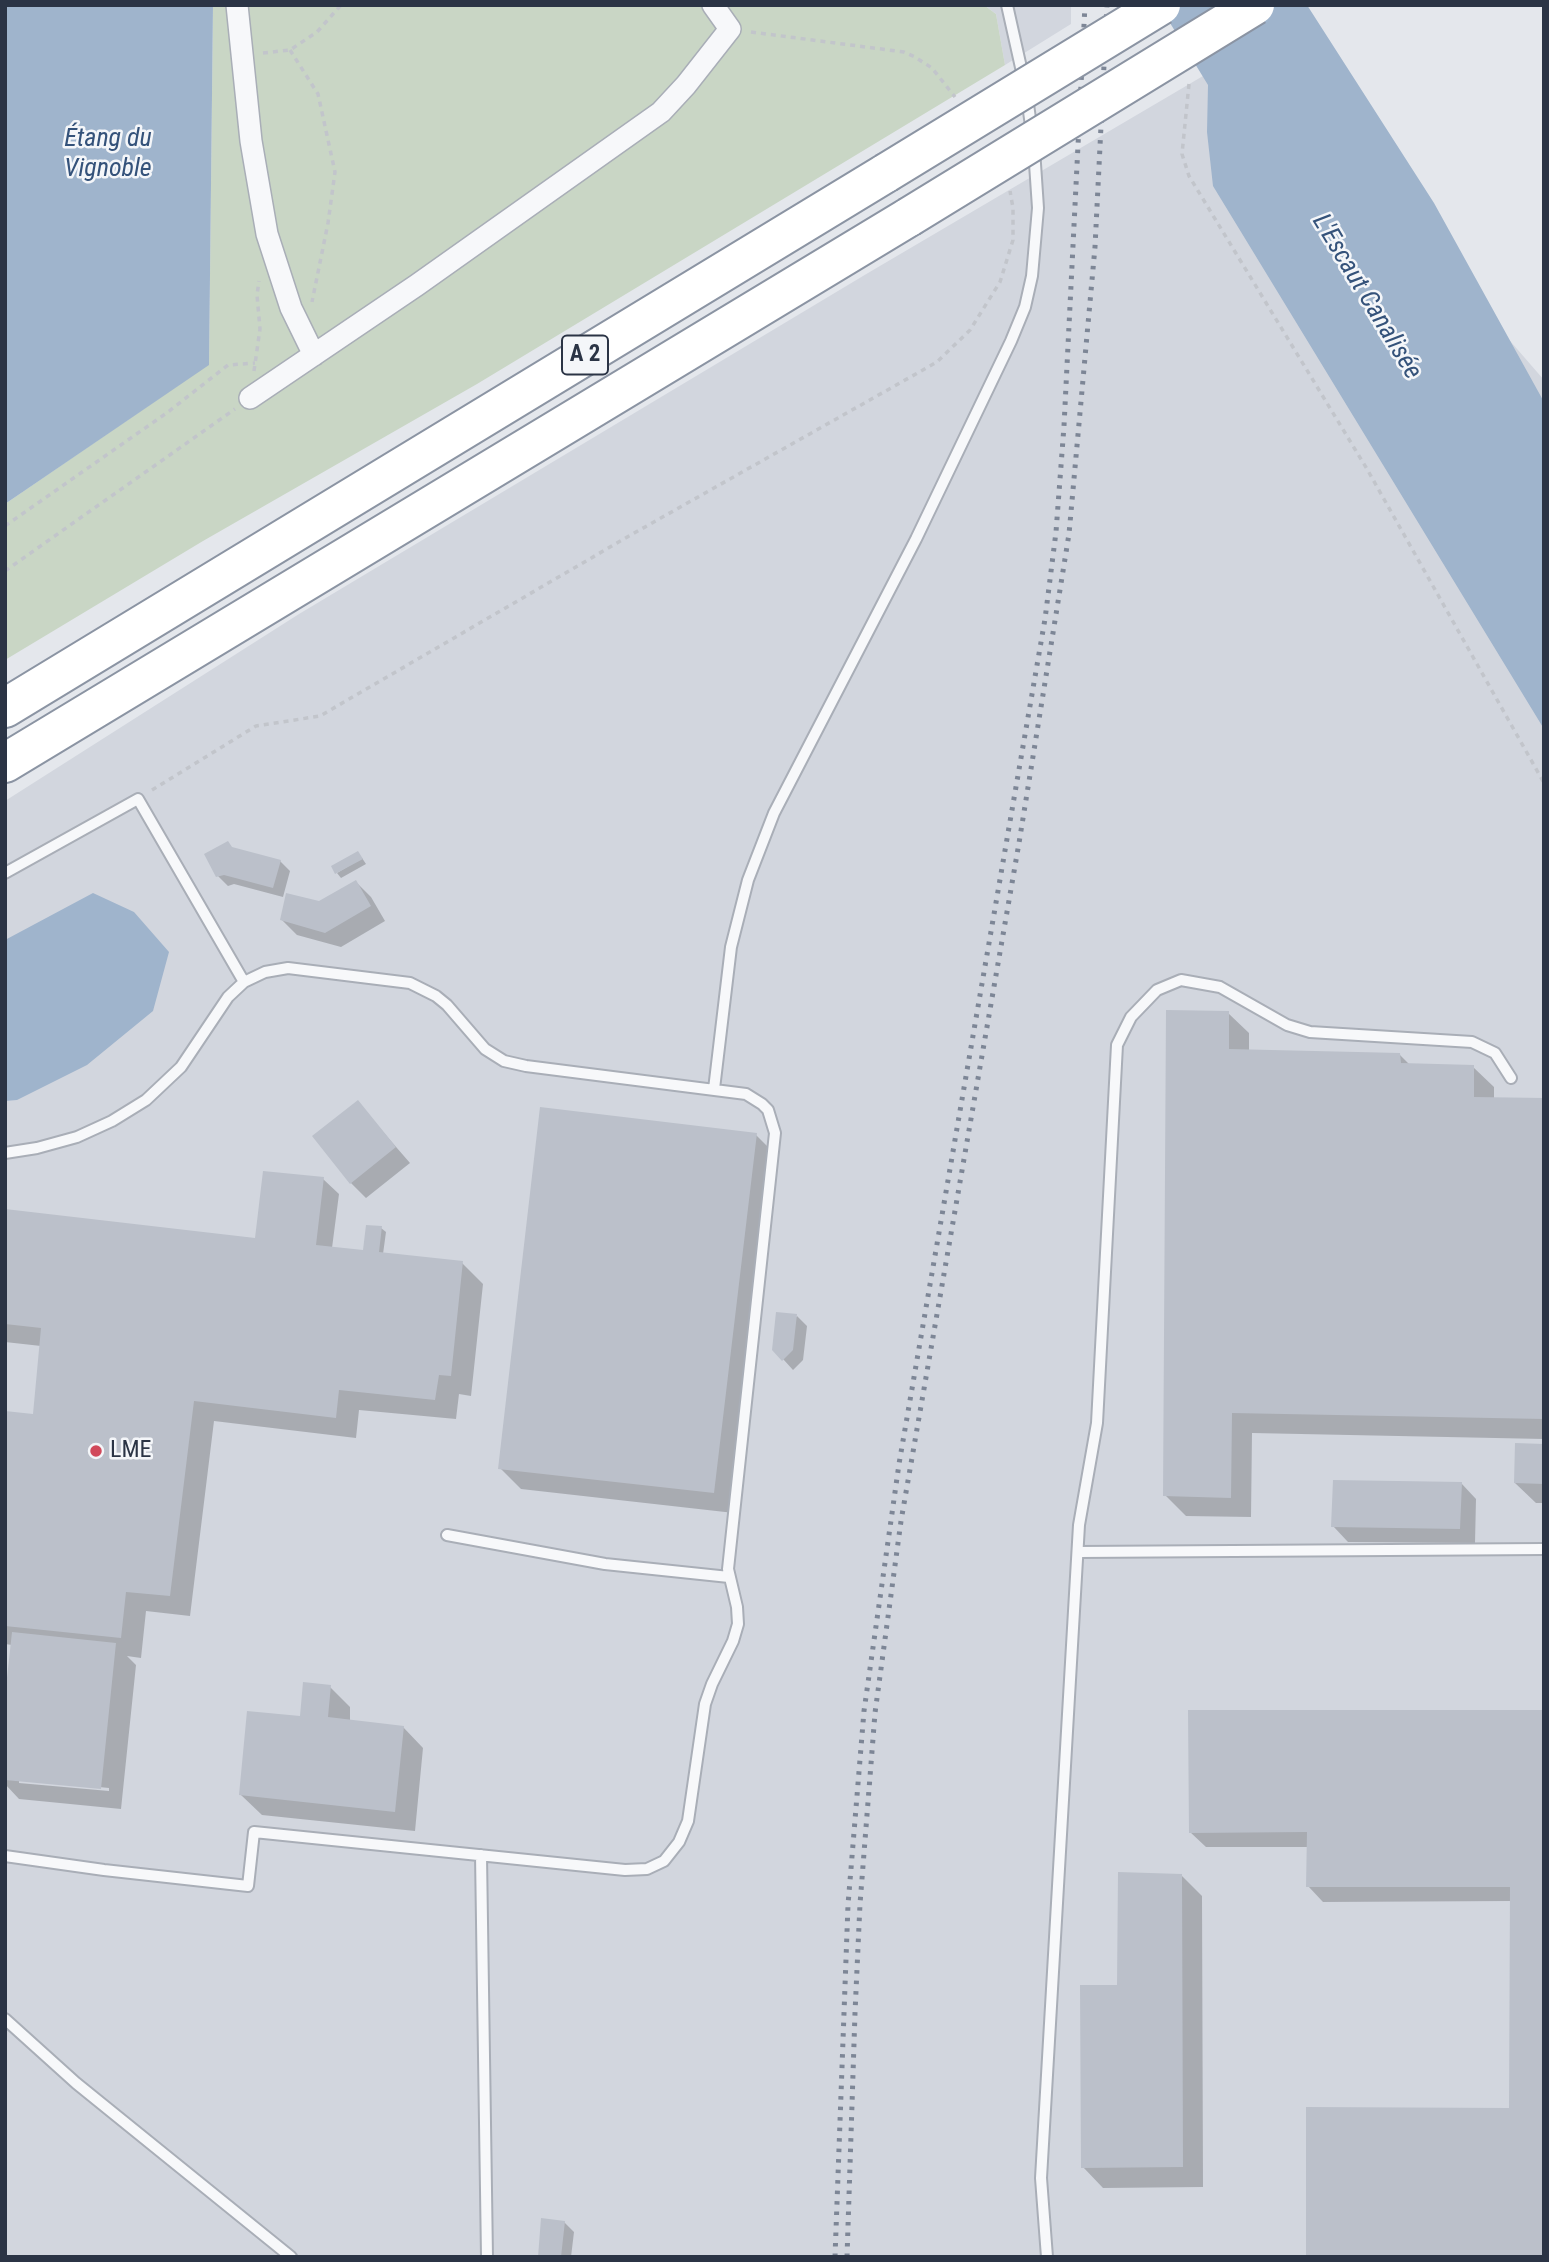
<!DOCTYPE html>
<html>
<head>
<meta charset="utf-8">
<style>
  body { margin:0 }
  #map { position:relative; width:1549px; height:2262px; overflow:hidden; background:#e4e7ec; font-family:"Roboto Condensed",sans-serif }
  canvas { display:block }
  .frame { position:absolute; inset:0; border:7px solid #2b3445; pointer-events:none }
</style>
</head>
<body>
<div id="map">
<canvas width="1549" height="2262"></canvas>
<div class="frame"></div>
</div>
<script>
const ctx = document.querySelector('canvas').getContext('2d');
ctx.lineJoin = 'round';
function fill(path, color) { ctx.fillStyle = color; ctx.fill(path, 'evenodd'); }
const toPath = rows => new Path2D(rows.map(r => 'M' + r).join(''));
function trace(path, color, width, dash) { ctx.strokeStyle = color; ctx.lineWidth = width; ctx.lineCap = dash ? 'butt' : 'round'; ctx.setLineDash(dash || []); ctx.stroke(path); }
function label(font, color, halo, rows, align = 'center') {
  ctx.font = font + ' "Roboto Condensed",sans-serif'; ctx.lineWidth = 5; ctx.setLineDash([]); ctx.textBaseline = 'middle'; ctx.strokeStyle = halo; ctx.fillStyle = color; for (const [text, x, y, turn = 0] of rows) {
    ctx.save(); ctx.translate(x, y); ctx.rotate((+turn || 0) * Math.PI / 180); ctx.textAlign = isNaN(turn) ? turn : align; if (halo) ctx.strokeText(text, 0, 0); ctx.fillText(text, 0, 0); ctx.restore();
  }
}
fill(toPath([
  [984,5,1071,5,1071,24,1005,65,996,14],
  [1254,46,1544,380,1544,2257,5,2257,5,801,299,614,868,273]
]), '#d2d6de');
fill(toPath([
  [213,5,984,5,996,14,1005,65,477,384,203,541,5,660,5,504,209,364]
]), '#c9d6c5');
fill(toPath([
  [5,5,213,5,209,365,5,504],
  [1159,5,1307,5,1434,203,1544,402,1544,729,1213,186,1207,132,1208,85],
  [93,893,134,912,169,952,153,1011,87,1065,17,1100,5,1101,5,940]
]), '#9fb4cc');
fill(toPath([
  [234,849,280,861,290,871,283,897,234,884,228,886,218,876],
  [362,858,366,864,341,878,337,873],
  [356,882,371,897,385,921,341,947,297,935,282,920,320,903],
  [1228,1013,1249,1033,1249,1052,1399,1054,1410,1065,1473,1067,1494,1087,1494,1099,1544,1100,1544,1439,1252,1433,1251,1517,1186,1516,1165,1495],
  [357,1102,410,1163,366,1198,351,1183],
  [756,1135,776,1155,734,1513,521,1489,500,1468],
  [323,1179,339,1194,332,1248,365,1252,381,1228,386,1232,383,1254,462,1263,483,1284,471,1396,459,1394,456,1419,359,1410,356,1438,214,1421,190,1616,146,1611,141,1658,127,1656,136,1665,121,1809,19,1799,5,1784,5,1714,12,1645,5,1644,5,1413,35,1416,41,1346,5,1342,5,1210,257,1239],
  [19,1779,109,1788,109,1791,19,1783],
  [797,1316,807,1326,803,1360,793,1370,774,1349],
  [1544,1446,1544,1503,1536,1503,1515,1483],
  [1461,1483,1476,1499,1475,1543,1348,1542,1333,1526],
  [330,1687,350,1707,350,1721,403,1727,423,1748,415,1831,262,1815,241,1795],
  [1544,1712,1511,2110,1511,1901,1323,1902,1308,1886,1308,1847,1206,1847,1190,1832],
  [1181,1875,1202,1896,1203,2187,1103,2188,1083,2167,1119,1986],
  [564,2222,574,2232,571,2257,540,2257]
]), '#0003');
fill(toPath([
  [228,841,232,847,281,860,273,888,224,875,216,877,204,854],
  [358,851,363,859,335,874,331,866],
  [356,880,371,906,325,933,280,920,286,893,319,901],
  [1166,1010,1229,1011,1229,1049,1400,1053,1401,1063,1474,1065,1474,1097,1544,1098,1544,1419,1232,1413,1231,1498,1163,1496],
  [358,1100,396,1147,350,1184,312,1136],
  [540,1107,757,1133,714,1493,498,1469],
  [263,1171,324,1177,316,1245,363,1250,366,1225,382,1226,379,1252,463,1261,451,1376,439,1375,435,1400,339,1390,336,1418,194,1401,170,1596,126,1592,121,1638,5,1626,5,1411,33,1414,41,1328,5,1324,5,1209,255,1238],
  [776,1312,797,1314,793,1350,782,1361,772,1350],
  [1515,1443,1544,1444,1544,1484,1514,1483],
  [1333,1480,1462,1482,1460,1529,1331,1527],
  [12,1632,116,1643,101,1789,5,1780,5,1696],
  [303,1682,331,1685,328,1717,404,1726,395,1812,239,1795,247,1711,300,1716],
  [1188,1710,1544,1710,1544,2257,1306,2257,1306,2107,1509,2108,1510,1887,1306,1887,1307,1832,1189,1833],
  [1118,1872,1182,1874,1183,2167,1081,2168,1080,1985,1117,1985],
  [541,2218,565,2221,561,2257,538,2257]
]), '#bbc0ca');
const lane = toPath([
  [1007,5,1024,81],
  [1027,97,1032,133],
  [5,873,138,799,244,982,265,972,288,968,410,983,436,996,447,1005,485,1049,504,1061,526,1066,746,1094,762,1104,768,1110,775,1133,728,1569,737,1607,738,1624,733,1641,712,1684,705,1704,688,1821,679,1842,664,1861,647,1869,625,1870,254,1832,248,1886,104,1870,5,1856],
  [714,1089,731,947,748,880,774,813,916,539,1011,341,1025,307,1032,276,1038,208,1034,149],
  [5,1153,37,1148,77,1137,112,1121,146,1100,181,1067,228,997,244,982],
  [447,1535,605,1564,729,1577],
  [1078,1552,1544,1549],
  [481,1855,487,2257],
  [5,2019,76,2083,291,2257],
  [1047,2257,1041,2178,1079,1525,1097,1423,1117,1045,1131,1017,1157,990,1181,980,1220,987,1287,1025,1310,1032,1472,1042,1495,1053,1511,1078]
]);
const street = toPath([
  [237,5,251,141,267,234,291,308,314,355],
  [250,398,417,285,661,112,686,85,730,29,713,5]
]);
const highway = toPath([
  [5,708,886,173],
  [5,763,909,217]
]);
trace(lane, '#a9aeb7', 14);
trace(street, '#a9aeb7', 24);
trace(highway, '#8b94a3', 42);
trace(toPath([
  [751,32,904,52,915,57,932,68,955,97],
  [290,50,318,94,335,172,328,223,312,302],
  [263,53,290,50,317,32,341,5],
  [1189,84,1182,154,1189,176,1367,469,1544,783],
  [254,371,260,329,257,295,259,281],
  [5,526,168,412,228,365,255,363],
  [5,571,235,409],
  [152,790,256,726,320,716,629,536,937,362,970,330,1000,282,1013,240,1013,208,1010,191]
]), '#c2c5cb', 3.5, [5, 5]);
trace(lane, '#f7f8fa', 10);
trace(street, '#f7f8fa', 21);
trace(highway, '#fff', 38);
trace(toPath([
  [835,2257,848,1905,864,1711,899,1464,1045,619,1056,532,1064,426,1085,5],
  [847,2257,855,2013,860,1904,875,1713,901,1521,1019,843,1069,534,1095,247,1107,5]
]), '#7d8696', 5, [3.5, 7]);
const highwayBridge = toPath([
  [886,173,1161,5],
  [909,217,1255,5]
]);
trace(highwayBridge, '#8b94a3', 42, []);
trace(highwayBridge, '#fff', 38);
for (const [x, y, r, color] of [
  [96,1451,7,"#d1495b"]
]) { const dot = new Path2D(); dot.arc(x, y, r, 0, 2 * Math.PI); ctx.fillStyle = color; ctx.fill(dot); trace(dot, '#f4f6f9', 2.5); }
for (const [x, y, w] of [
  [585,355,46]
]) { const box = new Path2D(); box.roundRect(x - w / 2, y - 19.5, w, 39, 5); ctx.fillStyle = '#f4f6f9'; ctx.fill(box); trace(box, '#2b3445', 2); }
label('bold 23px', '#2b3445', null, [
  ["A 2",585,355]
]);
label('24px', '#2b3445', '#f4f6f9', [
  ["LME",110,1451]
], 'left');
label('italic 26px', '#34527a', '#f4f6f9', [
  ["Étang du",108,139],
  ["Vignoble",108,169],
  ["L'Escaut Canalisée",1366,297,59]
]);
</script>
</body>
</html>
